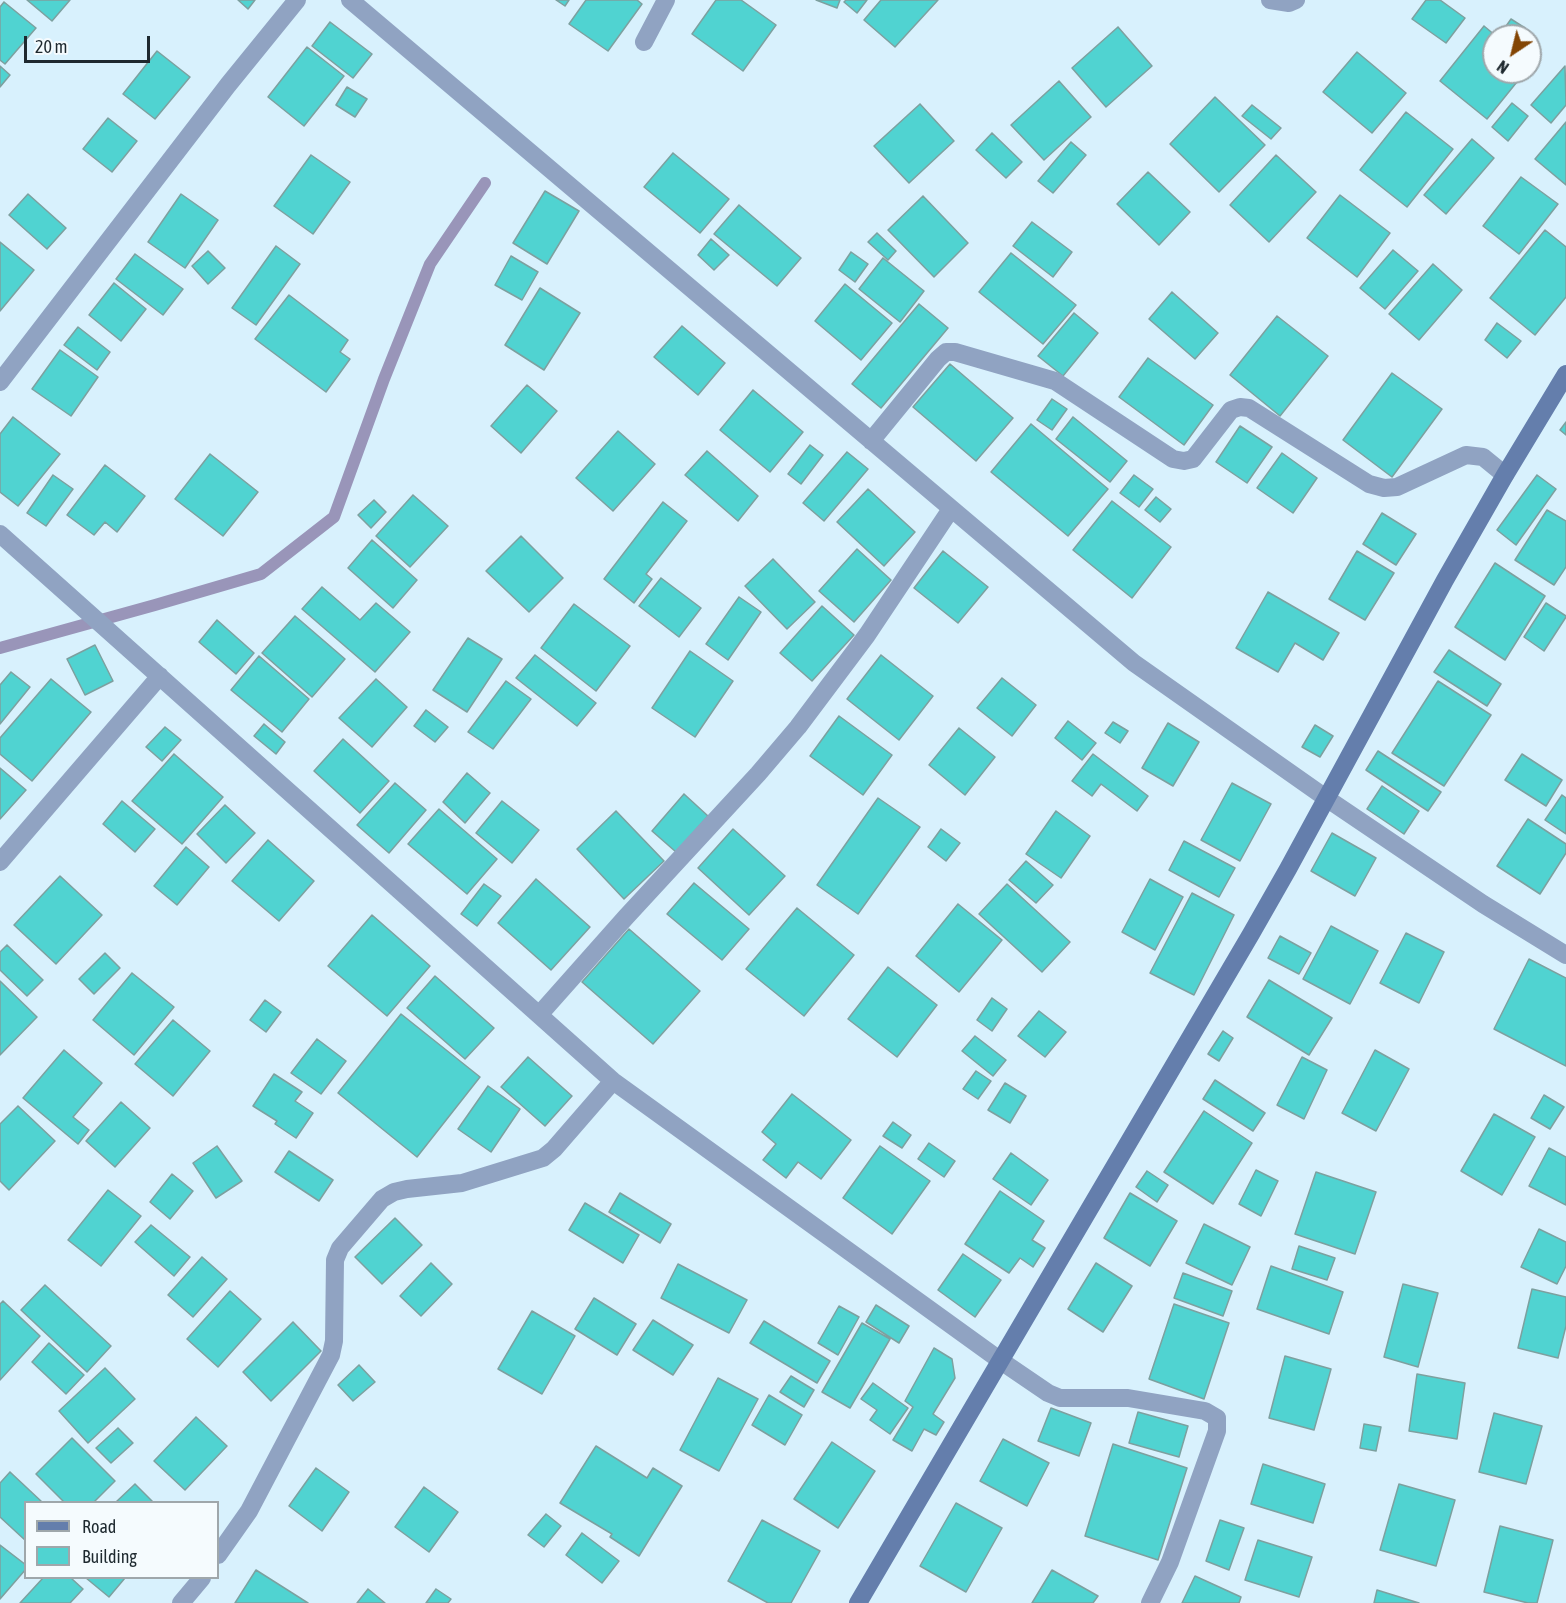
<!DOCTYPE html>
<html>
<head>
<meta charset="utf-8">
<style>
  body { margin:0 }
  #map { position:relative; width:1566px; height:1603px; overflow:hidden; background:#d8f1fd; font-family:"Asap Condensed",sans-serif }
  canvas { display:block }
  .legend { position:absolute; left:24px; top:1501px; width:195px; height:78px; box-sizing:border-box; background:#f5fbfe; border:2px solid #9fa7ab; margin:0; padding:8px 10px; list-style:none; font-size:18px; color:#1e292f }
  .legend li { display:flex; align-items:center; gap:12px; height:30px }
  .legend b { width:30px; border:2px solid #9fa7ab }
  .north { position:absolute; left:1482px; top:24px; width:60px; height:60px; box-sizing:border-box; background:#f5fbfe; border:2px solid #9fa7ab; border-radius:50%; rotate:215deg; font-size:16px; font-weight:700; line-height:24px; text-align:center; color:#1e292f }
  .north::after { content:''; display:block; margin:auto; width:21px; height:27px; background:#834504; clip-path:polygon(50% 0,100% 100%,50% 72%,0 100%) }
  .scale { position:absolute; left:24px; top:36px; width:126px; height:27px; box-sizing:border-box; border:3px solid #1e292f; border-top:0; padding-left:8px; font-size:18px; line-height:21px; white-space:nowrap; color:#1e292f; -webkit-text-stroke:4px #f5fbfe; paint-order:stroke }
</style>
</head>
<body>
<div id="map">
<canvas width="1566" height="1603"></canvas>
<ul class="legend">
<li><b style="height:8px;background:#647eac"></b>Road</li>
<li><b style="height:16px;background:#50d3d1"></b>Building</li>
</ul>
<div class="north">N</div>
<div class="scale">20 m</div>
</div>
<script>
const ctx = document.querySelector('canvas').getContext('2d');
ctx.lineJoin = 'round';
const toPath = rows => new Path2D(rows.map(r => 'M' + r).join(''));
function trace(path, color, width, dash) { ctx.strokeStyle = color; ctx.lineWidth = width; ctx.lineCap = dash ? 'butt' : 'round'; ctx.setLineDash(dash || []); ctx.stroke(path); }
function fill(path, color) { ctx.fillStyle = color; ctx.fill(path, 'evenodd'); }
trace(toPath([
  [0,648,155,605,261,574,334,517,384,379,430,264,485,183]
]), '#9995b9', 12);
const building = toPath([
  [27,0,70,0,52,21,27,0],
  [238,0,255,0,248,9,238,0],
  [556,0,569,0,565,6,556,0],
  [586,0,637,0,642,4,608,51,569,24,586,0],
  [716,0,741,0,776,25,743,71,692,34,716,0],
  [816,0,840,0,837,8,816,0],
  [846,0,867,0,857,13,844,2,846,0],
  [881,0,938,0,895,47,864,20,881,0],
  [1426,0,1440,0,1465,18,1446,43,1412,19,1426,0],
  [4,2,36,28,5,64,0,60,0,7,4,2],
  [1511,19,1525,28,1520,36,1508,36,1502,32,1511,19],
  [330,22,372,54,353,78,312,46,330,22],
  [1484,26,1496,36,1494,36,1494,72,1525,72,1487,119,1440,81,1484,26],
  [1118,27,1152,66,1106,107,1072,68,1118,27],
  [307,47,344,76,304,126,268,97,307,47],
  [157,51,190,77,155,119,123,94,157,51],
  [1357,52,1406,93,1372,133,1323,92,1357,52],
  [0,66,10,75,0,87,0,66],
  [1565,66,1566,105,1551,123,1531,105,1565,66],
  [1059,81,1091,117,1044,160,1011,125,1059,81],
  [347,87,367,99,355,117,336,105,347,87],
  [1215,97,1265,145,1219,192,1170,144,1215,97],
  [1512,103,1528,116,1508,141,1492,127,1512,103],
  [920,104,954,141,909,183,874,146,920,104],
  [1252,105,1281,128,1271,139,1242,116,1252,105],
  [1406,112,1453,149,1407,207,1360,170,1406,112],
  [108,118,137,141,112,172,83,149,108,118],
  [1566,122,1566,185,1535,159,1566,122],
  [992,133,1022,162,1006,178,976,150,992,133],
  [1472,139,1494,158,1446,214,1424,195,1472,139],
  [1071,142,1086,155,1053,193,1038,181,1071,142],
  [673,153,729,199,700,233,644,187,673,153],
  [311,155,350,182,313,234,274,206,311,155],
  [1276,155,1316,192,1269,242,1230,205,1276,155],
  [1148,172,1190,212,1159,245,1117,204,1148,172],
  [1521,177,1558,204,1519,254,1483,226,1521,177],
  [545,191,579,211,547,264,513,243,545,191],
  [28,194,66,228,47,249,9,215,28,194],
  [181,194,218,220,185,268,148,242,181,194],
  [1340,195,1390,233,1357,277,1307,238,1340,195],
  [923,196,968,243,934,277,888,230,923,196],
  [739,205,801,258,777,286,714,234,739,205],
  [1032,222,1072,252,1053,277,1013,246,1032,222],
  [1545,230,1566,247,1566,297,1535,335,1490,298,1545,230],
  [877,233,896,251,888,260,868,242,877,233],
  [711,239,729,255,714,270,698,255,711,239],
  [0,242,34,270,0,311,0,242],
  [276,246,300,264,256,325,232,308,276,246],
  [1393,250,1418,271,1385,309,1360,288,1393,250],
  [208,251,225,268,208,284,192,266,208,251],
  [851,252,868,264,855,282,839,270,851,252],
  [1011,253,1076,305,1043,344,979,292,1011,253],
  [135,254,183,289,163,315,116,279,135,254],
  [511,256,538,272,522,300,495,285,511,256],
  [883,258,924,291,900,322,859,289,883,258],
  [1433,264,1462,290,1419,340,1389,314,1433,264],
  [114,283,146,309,121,341,89,315,114,283],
  [845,284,892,323,861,360,815,321,845,284],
  [540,288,580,313,544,370,505,345,540,288],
  [1172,292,1218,333,1195,359,1149,319,1172,292],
  [289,295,348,340,340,352,350,359,326,392,255,339,289,295],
  [919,304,948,328,881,408,852,384,919,304],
  [1074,313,1098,333,1063,376,1038,356,1074,313],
  [1277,316,1328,356,1280,416,1230,375,1277,316],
  [1497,323,1521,341,1507,358,1485,340,1497,323],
  [682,326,725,363,698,395,654,357,682,326],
  [78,327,110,352,97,370,64,345,78,327],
  [60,350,98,377,71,416,32,389,60,350],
  [1148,358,1213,405,1184,445,1119,397,1148,358],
  [950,364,1013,418,976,461,913,407,950,364],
  [1392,373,1442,409,1392,477,1343,440,1392,373],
  [527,385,557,411,521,453,491,426,527,385],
  [753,390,803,432,770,472,720,430,753,390],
  [1052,399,1067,409,1052,430,1037,420,1052,399],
  [13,417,60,454,18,506,0,492,0,434,13,417],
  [1073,417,1127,461,1110,482,1056,439,1073,417],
  [1566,422,1566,435,1560,430,1566,422],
  [1031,424,1108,489,1068,536,991,472,1031,424],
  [1240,426,1272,447,1247,483,1216,462,1240,426],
  [618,431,655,464,613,511,576,478,618,431],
  [810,445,823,455,801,484,788,474,810,445],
  [707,451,758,496,738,521,685,475,707,451],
  [847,452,868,469,824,521,803,503,847,452],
  [1282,453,1317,478,1293,513,1257,488,1282,453],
  [210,454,258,492,223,536,175,499,210,454],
  [105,465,145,496,117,532,105,522,94,535,67,515,105,465],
  [53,475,73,489,46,526,27,513,53,475],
  [1134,475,1153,489,1139,507,1120,493,1134,475],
  [1537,475,1556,489,1516,545,1497,530,1537,475],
  [868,489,915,532,884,566,837,522,868,489],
  [413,495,448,526,410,567,376,536,413,495],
  [1156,497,1171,509,1160,522,1145,510,1156,497],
  [374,500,386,512,371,528,358,515,374,500],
  [1112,501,1171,547,1132,598,1073,550,1112,501],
  [663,502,687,521,646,574,652,579,634,603,604,579,663,502],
  [1547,510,1566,521,1566,567,1554,585,1515,560,1547,510],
  [1382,513,1416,534,1396,565,1363,544,1382,513],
  [521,536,563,578,529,612,486,571,521,536],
  [372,540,417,580,393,608,348,568,372,540],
  [857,549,891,580,854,622,819,591,857,549],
  [943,551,988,587,958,623,914,588,943,551],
  [1357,551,1394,573,1365,620,1329,599,1357,551],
  [773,559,815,602,787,629,745,586,773,559],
  [1495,563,1545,596,1505,660,1455,627,1495,563],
  [661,578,701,608,679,637,639,606,661,578],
  [322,587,360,620,376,603,410,632,375,672,302,609,322,587],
  [1268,592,1339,633,1323,660,1295,643,1278,672,1236,648,1268,592],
  [739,597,761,612,728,660,706,644,739,597],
  [1546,603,1566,616,1566,617,1544,651,1524,637,1546,603],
  [574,604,630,646,596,691,541,648,574,604],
  [822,606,854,635,812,681,780,653,822,606],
  [295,616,345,659,312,697,262,653,295,616],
  [217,620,254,653,236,674,199,642,217,620],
  [468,638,502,659,467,712,433,690,468,638],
  [95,645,113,681,85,695,67,659,95,645],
  [1449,650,1501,684,1487,706,1434,672,1449,650],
  [690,651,733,681,695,737,652,708,690,651],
  [535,655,596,703,577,726,516,678,535,655],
  [881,655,933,696,899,740,847,699,881,655],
  [259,656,309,699,282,732,231,690,259,656],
  [11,672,30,687,0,724,0,685,11,672],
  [1002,678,1036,705,1012,736,977,708,1002,678],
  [51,679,91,712,32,781,0,754,0,738,51,679],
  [376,679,407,707,372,747,339,718,376,679],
  [506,681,531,699,493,749,468,732,506,681],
  [1438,681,1491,715,1444,786,1392,753,1438,681],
  [426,710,448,727,435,742,414,726,426,710],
  [839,716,892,755,863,795,810,756,839,716],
  [1068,721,1096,743,1082,760,1055,738,1068,721],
  [1113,722,1128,731,1120,743,1105,733,1113,722],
  [1168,723,1199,742,1173,786,1142,768,1168,723],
  [264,724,285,742,276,754,254,736,264,724],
  [1315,725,1333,736,1320,757,1302,747,1315,725],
  [165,727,181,740,162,761,146,747,165,727],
  [959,728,995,757,965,795,929,765,959,728],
  [343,739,389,781,360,813,314,771,343,739],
  [1378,751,1441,792,1428,811,1366,770,1378,751],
  [174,754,223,797,182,844,132,801,174,754],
  [1093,754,1148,796,1137,811,1101,784,1092,796,1072,781,1093,754],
  [1522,754,1562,780,1546,806,1505,780,1522,754],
  [0,768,26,790,0,819,0,768],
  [467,773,490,793,465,823,443,802,467,773],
  [395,783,426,810,389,853,357,825,395,783],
  [1232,783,1271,804,1240,861,1201,840,1232,783],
  [1382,786,1419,811,1404,834,1367,809,1382,786],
  [684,794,708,816,676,852,652,831,684,794],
  [1562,795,1566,798,1566,834,1545,820,1562,795],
  [878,798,920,827,858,914,817,885,878,798],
  [122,801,155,829,135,852,103,824,122,801],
  [502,801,539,830,512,863,476,833,502,801],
  [225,805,255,833,226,863,197,834,225,805],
  [439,809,497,859,467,894,408,844,439,809],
  [616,811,664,861,624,899,577,849,616,811],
  [1056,811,1090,836,1061,878,1026,854,1056,811],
  [1528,819,1566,844,1566,853,1540,894,1497,866,1528,819],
  [733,829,785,876,749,915,698,868,733,829],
  [941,829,960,843,946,861,928,847,941,829],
  [1332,833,1376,858,1355,896,1311,871,1332,833],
  [268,840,314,881,279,921,232,881,268,840],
  [1184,841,1235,868,1219,897,1169,870,1184,841],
  [186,847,209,867,177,905,154,886,186,847],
  [1026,861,1053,885,1036,903,1009,880,1026,861],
  [60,876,102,915,56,964,14,925,60,876],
  [536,879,590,927,551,970,498,923,536,879],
  [1150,879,1183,897,1155,950,1122,932,1150,879],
  [694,883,749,929,722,960,667,914,694,883],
  [484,884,501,896,477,926,461,914,484,884],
  [1007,884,1070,942,1042,972,979,914,1007,884],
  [1192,893,1234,915,1194,995,1150,973,1192,893],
  [958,904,1002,940,959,992,916,956,958,904],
  [797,908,854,955,804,1016,746,969,797,908],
  [372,915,430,966,387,1016,328,966,372,915],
  [1331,926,1378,951,1350,1004,1303,979,1331,926],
  [629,929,700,991,653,1044,582,982,629,929],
  [1406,933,1444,952,1419,1003,1380,983,1406,933],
  [1280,936,1311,953,1299,974,1268,958,1280,936],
  [7,945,43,980,27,996,0,970,0,952,7,945],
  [105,953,120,968,94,994,79,979,105,953],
  [1529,959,1566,978,1566,1066,1494,1029,1529,959],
  [888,967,937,1005,897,1057,848,1019,888,967],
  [132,973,174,1007,134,1055,93,1020,132,973],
  [435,976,494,1028,465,1059,407,1008,435,976],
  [1269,980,1332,1018,1309,1055,1247,1017,1269,980],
  [0,981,37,1017,0,1055,0,981],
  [992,998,1007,1009,992,1031,977,1020,992,998],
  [265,1000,281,1012,266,1032,250,1020,265,1000],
  [1039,1011,1066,1032,1045,1057,1018,1036,1039,1011],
  [401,1014,480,1077,417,1157,338,1093,401,1014],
  [173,1020,210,1051,173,1096,135,1064,173,1020],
  [1223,1031,1233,1038,1219,1061,1208,1054,1223,1031],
  [975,1036,1006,1060,993,1076,962,1051,975,1036],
  [317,1039,346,1061,321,1094,291,1073,317,1039],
  [64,1050,102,1083,73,1117,89,1130,78,1144,23,1098,64,1050],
  [1375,1050,1409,1069,1376,1131,1342,1113,1375,1050],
  [528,1057,572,1096,545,1126,501,1087,528,1057],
  [1302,1057,1327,1070,1304,1119,1277,1105,1302,1057],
  [976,1071,991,1081,978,1099,963,1089,976,1071],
  [274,1074,302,1092,295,1101,313,1113,296,1138,275,1124,277,1121,253,1106,274,1074],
  [1215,1080,1265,1113,1253,1131,1203,1099,1215,1080],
  [1005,1083,1026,1096,1010,1123,988,1110,1005,1083],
  [488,1086,520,1109,491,1152,458,1129,488,1086],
  [792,1094,851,1140,821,1179,798,1162,786,1178,763,1160,776,1144,762,1132,792,1094],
  [1544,1095,1564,1107,1550,1129,1531,1118,1544,1095],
  [121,1102,150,1128,115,1167,86,1141,121,1102],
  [18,1106,55,1141,9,1190,0,1181,0,1124,18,1106],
  [1204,1111,1252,1143,1213,1204,1164,1172,1204,1111],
  [1494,1114,1535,1137,1502,1195,1461,1171,1494,1114],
  [893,1122,911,1135,902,1148,883,1136,893,1122],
  [929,1143,955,1161,944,1177,918,1159,929,1143],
  [217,1146,242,1181,216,1198,193,1163,217,1146],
  [880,1146,930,1181,892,1234,843,1198,880,1146],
  [1549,1148,1566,1157,1566,1205,1529,1186,1549,1148],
  [289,1151,333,1180,319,1201,275,1172,289,1151],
  [1011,1153,1048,1180,1031,1205,993,1179,1011,1153],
  [1256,1170,1278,1181,1261,1216,1239,1204,1256,1170],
  [1147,1171,1168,1185,1157,1202,1136,1187,1147,1171],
  [1316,1172,1376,1192,1355,1254,1295,1234,1316,1172],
  [172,1174,193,1191,170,1219,150,1202,172,1174],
  [108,1190,141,1216,101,1266,68,1240,108,1190],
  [1000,1191,1044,1221,1032,1240,1045,1248,1033,1267,1020,1258,1009,1273,965,1244,1000,1191],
  [620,1193,671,1224,660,1243,609,1212,620,1193],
  [1130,1193,1177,1221,1150,1266,1104,1238,1130,1193],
  [585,1203,639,1235,623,1263,569,1230,585,1203],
  [395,1218,422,1245,382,1284,355,1257,395,1218],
  [1204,1224,1250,1247,1232,1285,1186,1263,1204,1224],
  [151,1225,190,1257,174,1276,135,1242,151,1225],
  [1539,1229,1566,1242,1566,1266,1557,1284,1521,1267,1539,1229],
  [1299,1246,1335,1258,1327,1280,1292,1269,1299,1246],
  [963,1254,1001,1280,975,1317,938,1290,963,1254],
  [202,1257,227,1279,193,1317,168,1295,202,1257],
  [431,1263,452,1284,421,1316,400,1296,431,1263],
  [1096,1263,1132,1286,1103,1332,1068,1309,1096,1263],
  [678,1264,747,1300,729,1333,661,1298,678,1264],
  [1271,1266,1343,1292,1329,1334,1257,1309,1271,1266],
  [1183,1273,1232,1291,1223,1316,1174,1298,1183,1273],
  [1403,1284,1438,1293,1418,1367,1384,1357,1403,1284],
  [45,1285,111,1346,87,1372,21,1310,45,1285],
  [1532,1289,1566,1297,1566,1326,1558,1358,1518,1348,1532,1289],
  [230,1291,261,1319,218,1367,187,1339,230,1291],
  [594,1298,636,1324,617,1355,575,1329,594,1298],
  [3,1301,40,1336,0,1380,0,1304,3,1301],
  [1174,1304,1229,1323,1204,1399,1149,1379,1174,1304],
  [876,1305,909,1326,899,1343,866,1322,876,1305],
  [839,1306,859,1317,838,1355,818,1343,839,1306],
  [532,1311,575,1336,542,1394,498,1369,532,1311],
  [653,1320,693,1345,673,1375,633,1350,653,1320],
  [764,1321,830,1361,817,1383,750,1343,764,1321],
  [293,1322,321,1351,271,1401,243,1372,293,1322],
  [862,1323,890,1339,850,1408,822,1392,862,1323],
  [49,1343,84,1375,66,1394,32,1362,49,1343],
  [934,1348,952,1359,955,1378,933,1414,944,1422,936,1435,924,1429,912,1451,893,1440,913,1407,905,1401,934,1348],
  [1285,1356,1331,1369,1314,1430,1269,1418,1285,1356],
  [359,1365,375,1382,353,1401,338,1385,359,1365],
  [105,1368,135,1399,88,1443,59,1411,105,1368],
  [1417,1374,1465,1383,1457,1439,1409,1431,1417,1374],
  [791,1376,814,1390,804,1407,780,1392,791,1376],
  [718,1378,758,1399,719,1471,680,1450,718,1378],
  [873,1383,908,1408,890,1434,870,1420,877,1410,861,1399,873,1383],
  [769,1395,802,1415,785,1445,752,1425,769,1395],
  [1051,1408,1091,1423,1079,1456,1038,1441,1051,1408],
  [1138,1412,1188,1426,1179,1457,1129,1443,1138,1412],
  [1494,1413,1542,1426,1526,1484,1479,1472,1494,1413],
  [196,1417,227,1446,185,1490,154,1461,196,1417],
  [1364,1424,1381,1427,1376,1451,1360,1448,1364,1424],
  [118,1428,133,1443,111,1463,96,1448,118,1428],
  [72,1438,115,1481,94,1502,64,1502,36,1474,72,1438],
  [1003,1439,1049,1463,1027,1506,980,1481,1003,1439],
  [832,1442,875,1471,838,1528,794,1499,832,1442],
  [1113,1444,1187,1468,1158,1560,1085,1536,1113,1444],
  [596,1446,647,1478,653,1468,682,1486,639,1556,610,1537,612,1534,560,1503,596,1446],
  [1263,1464,1325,1484,1313,1523,1251,1504,1263,1464],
  [316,1468,349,1492,322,1531,289,1506,316,1468],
  [10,1472,42,1502,26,1502,26,1541,0,1517,0,1483,10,1472],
  [135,1484,153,1502,116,1502,135,1484],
  [1399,1484,1455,1500,1436,1566,1380,1550,1399,1484],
  [424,1487,458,1512,429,1552,395,1527,424,1487],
  [956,1503,1002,1528,966,1592,920,1566,956,1503],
  [546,1514,561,1526,544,1547,528,1535,546,1514],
  [762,1520,820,1551,791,1603,768,1603,728,1581,762,1520],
  [1220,1520,1244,1528,1229,1570,1206,1561,1220,1520],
  [1500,1526,1553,1540,1537,1603,1528,1603,1484,1592,1500,1526],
  [582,1533,619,1561,602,1583,566,1555,582,1533],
  [1258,1540,1312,1557,1299,1597,1245,1580,1258,1540],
  [0,1545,26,1565,26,1569,0,1599,0,1545],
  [256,1570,308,1603,235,1603,256,1570],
  [1052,1570,1098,1596,1093,1603,1032,1603,1052,1570],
  [1195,1576,1241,1597,1239,1603,1182,1603,1195,1576],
  [43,1578,71,1578,83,1589,70,1603,20,1603,43,1578],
  [86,1578,125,1578,109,1597,86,1578],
  [368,1589,385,1603,357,1603,368,1589],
  [436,1589,451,1599,448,1603,426,1603,436,1589],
  [1377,1590,1419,1603,1374,1603,1377,1590]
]);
fill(building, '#50d3d1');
trace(building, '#7da09f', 1.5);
trace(toPath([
  [350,0,1134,663,1326,798,1483,904,1566,955],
  [1270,0,1289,3,1296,0],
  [644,42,666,0],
  [0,382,228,85,297,0],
  [871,441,938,359,946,352,955,352,1055,381,1173,459,1184,461,1193,459,1231,410,1240,407,1249,408,1369,484,1384,488,1397,487,1466,455,1483,457,1505,475],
  [0,534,613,1081,1001,1361,1048,1393,1060,1398,1128,1398,1205,1411,1217,1418,1217,1431,1170,1562,1150,1603],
  [0,862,160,676],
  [539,1015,626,917,758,774,798,727,867,635,951,509],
  [218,1555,249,1511,331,1355,334,1341,335,1260,340,1248,382,1199,394,1192,407,1189,462,1183,543,1158,554,1149,613,1081],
  [181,1603,202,1578]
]), '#90a3c2', 18);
trace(toPath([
  [858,1603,1251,934,1288,869,1445,580,1505,475,1566,374]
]), '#647eac', 18);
</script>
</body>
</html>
